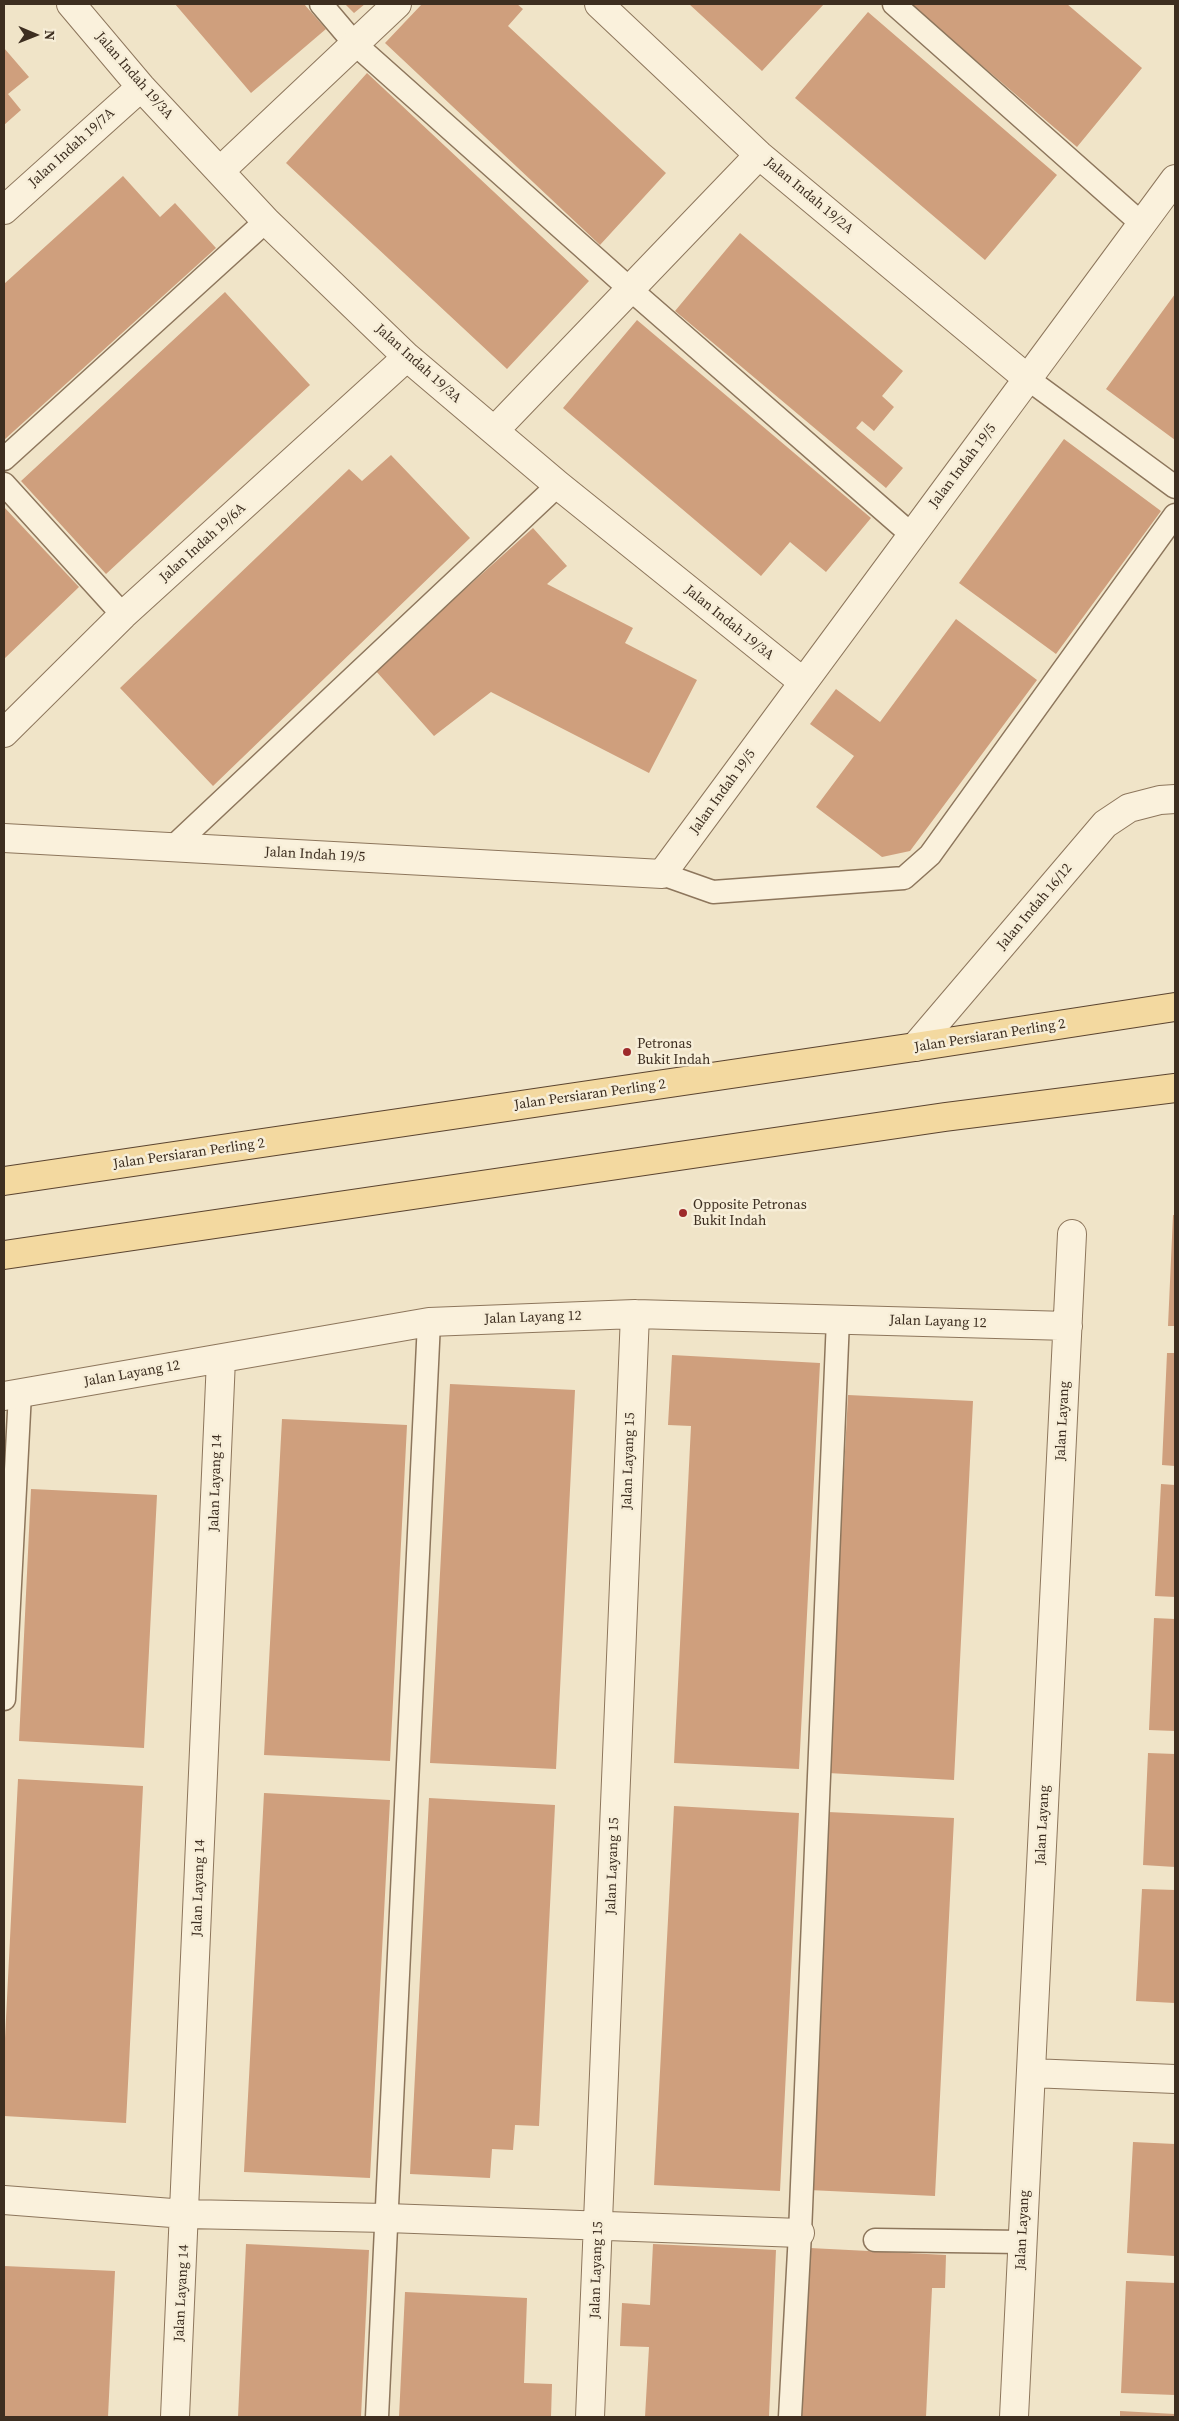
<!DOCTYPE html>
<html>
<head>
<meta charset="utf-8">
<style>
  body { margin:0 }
  #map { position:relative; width:1179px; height:2421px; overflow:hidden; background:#f0e4c8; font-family:"Source Serif 4",serif }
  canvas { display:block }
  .frame { position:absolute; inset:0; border:5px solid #3d2e20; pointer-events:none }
  .north { position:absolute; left:10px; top:10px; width:50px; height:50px; -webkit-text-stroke:4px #f7eed8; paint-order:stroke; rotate:91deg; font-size:14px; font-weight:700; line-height:20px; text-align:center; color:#3d2e20 }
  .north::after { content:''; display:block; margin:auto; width:18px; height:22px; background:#3d2e20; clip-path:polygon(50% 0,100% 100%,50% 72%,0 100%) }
</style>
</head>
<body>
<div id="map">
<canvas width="1179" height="2421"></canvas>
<div class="frame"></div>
<div class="north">N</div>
</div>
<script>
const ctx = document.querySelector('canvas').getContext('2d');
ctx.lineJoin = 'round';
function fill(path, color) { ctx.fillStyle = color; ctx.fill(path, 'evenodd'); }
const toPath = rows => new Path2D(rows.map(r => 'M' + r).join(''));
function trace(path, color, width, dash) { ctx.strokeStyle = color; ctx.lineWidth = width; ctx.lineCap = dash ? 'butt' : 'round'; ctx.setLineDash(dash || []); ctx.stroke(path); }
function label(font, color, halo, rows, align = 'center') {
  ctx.font = font + ' "Source Serif 4",serif'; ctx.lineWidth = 5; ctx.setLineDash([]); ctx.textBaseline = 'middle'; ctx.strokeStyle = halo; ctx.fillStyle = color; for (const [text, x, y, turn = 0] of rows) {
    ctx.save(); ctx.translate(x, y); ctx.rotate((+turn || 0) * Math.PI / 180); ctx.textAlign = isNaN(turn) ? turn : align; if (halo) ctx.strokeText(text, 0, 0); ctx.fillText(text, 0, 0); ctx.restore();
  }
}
fill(toPath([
  [175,4,304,4,326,29,251,93],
  [345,4,365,4,354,13],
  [422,4,517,4,523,9,508,26,666,173,600,245,385,43],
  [689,4,824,4,762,71],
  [910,4,1067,4,1142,68,1077,147],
  [868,12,1057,175,985,260,795,98],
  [4,48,29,77,8,94,21,110,4,125],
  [367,73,589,281,507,369,286,163],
  [123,176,160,217,175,203,216,248,4,440,4,284],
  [740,233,903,371,882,396,894,407,874,431,862,421,856,428,903,468,886,488,675,311],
  [225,292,310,385,106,574,21,481],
  [1175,294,1175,440,1106,389],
  [637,320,871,518,826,572,790,542,761,576,563,408],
  [1064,439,1161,511,1056,654,959,583],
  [391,455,470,538,213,786,120,688,349,469,362,481],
  [4,507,79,587,4,659],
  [533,528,567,566,547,584,633,628,625,643,697,680,649,773,491,692,434,736,375,670],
  [956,619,1037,680,910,851,882,857,816,807,854,756,810,724,836,689,880,722],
  [1173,1215,1175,1215,1175,1326,1168,1326],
  [1167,1353,1175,1353,1175,1466,1162,1465],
  [672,1355,820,1363,799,1769,674,1763,691,1426,668,1425],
  [450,1384,575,1390,556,1769,430,1763],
  [848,1395,973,1401,954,1780,828,1773],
  [282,1419,407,1425,390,1761,264,1755],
  [1161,1484,1175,1485,1175,1597,1155,1596],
  [31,1489,157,1495,144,1748,19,1741],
  [1154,1618,1175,1619,1175,1731,1149,1730],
  [1148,1753,1175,1754,1175,1867,1143,1865],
  [18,1779,143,1786,126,2123,4,2116,4,2058],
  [264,1793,390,1800,370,2178,244,2172],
  [429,1798,555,1805,539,2126,515,2125,513,2150,492,2149,490,2178,410,2174],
  [674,1806,799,1813,780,2191,654,2185],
  [828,1812,954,1818,935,2196,809,2190],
  [1142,1889,1175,1890,1175,2003,1136,2001],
  [1133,2142,1175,2144,1175,2256,1127,2253],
  [246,2244,369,2250,361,2417,238,2417],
  [653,2244,776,2250,769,2417,645,2417,649,2347,620,2346,622,2303,650,2305],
  [810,2248,946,2255,945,2288,932,2288,926,2417,802,2417],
  [4,2266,115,2271,108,2417,4,2417],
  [1126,2281,1175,2283,1175,2395,1121,2393],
  [405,2292,527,2298,524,2383,552,2384,551,2417,399,2417],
  [1120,2411,1175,2414,1175,2417,1120,2417]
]), '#cf9f7d');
const service = toPath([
  [321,4,355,44,630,289,912,535],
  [894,4,1142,224],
  [1028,379,1175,487],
  [4,459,266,221],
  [4,484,123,615],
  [174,846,558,485],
  [662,874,713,892,904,878,930,855,1175,515],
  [4,1699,20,1393],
  [875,2240,1022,2242],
  [377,2417,429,1322],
  [790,2417,800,2233,838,1319]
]);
const minor = toPath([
  [71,4,141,87,266,221,407,357,558,485,803,682],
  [599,4,759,155,1028,379],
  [220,171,397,4],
  [4,210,141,87],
  [494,431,759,155],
  [4,733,123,615,407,357],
  [4,838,662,874,1175,179],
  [915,1047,1105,824,1129,808,1160,800,1175,799],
  [4,1396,429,1322,635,1314,1068,1326],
  [1031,2073,1175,2079],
  [4,2200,185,2214,387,2218,800,2233],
  [175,2417,221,1359],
  [590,2417,635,1314],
  [1014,2417,1072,1234]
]);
const primary = toPath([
  [4,1181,915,1047,1175,1007],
  [4,1255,945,1117,1175,1088]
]);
trace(service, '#8d765c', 25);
trace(minor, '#8d765c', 30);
trace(primary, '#5b4430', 30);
trace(service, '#faf1dc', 22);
trace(minor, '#faf1dc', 28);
trace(primary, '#f3d9a0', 28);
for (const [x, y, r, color] of [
  [627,1052,5,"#9e2a2b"],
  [683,1213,5,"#9e2a2b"]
]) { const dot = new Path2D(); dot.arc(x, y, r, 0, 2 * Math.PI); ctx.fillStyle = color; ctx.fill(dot); trace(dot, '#f7eed8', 2); }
label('14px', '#3d2e20', '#f7eed8', [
  ["Jalan Indah 19/3A",134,76,49],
  ["Jalan Indah 19/7A",72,148,-42],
  ["Jalan Indah 19/2A",809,196,40],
  ["Jalan Indah 19/3A",418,364,42],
  ["Jalan Indah 19/5",963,466,-53],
  ["Jalan Indah 19/6A",203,543,-42],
  ["Jalan Indah 19/3A",729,623,39],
  ["Jalan Indah 19/5",723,792,-54],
  ["Jalan Indah 19/5",315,855,3],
  ["Jalan Indah 16/12",1035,907,-50],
  ["Jalan Persiaran Perling 2",990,1036,-9],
  ["Jalan Persiaran Perling 2",590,1095,-8],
  ["Jalan Persiaran Perling 2",189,1154,-8],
  ["Jalan Layang 12",533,1318,-2],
  ["Jalan Layang 12",938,1322,2],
  ["Jalan Layang 12",132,1374,-10],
  ["Jalan Layang",1063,1421,-87],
  ["Jalan Layang 15",629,1461,-88],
  ["Jalan Layang 14",216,1483,-88],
  ["Jalan Layang",1043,1825,-87],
  ["Jalan Layang 15",613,1866,-88],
  ["Jalan Layang 14",199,1888,-88],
  ["Jalan Layang",1023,2230,-87],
  ["Jalan Layang 15",597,2270,-88],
  ["Jalan Layang 14",182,2293,-87]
]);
label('14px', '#3d2e20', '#f7eed8', [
  ["Petronas",637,1044],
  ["Bukit Indah",637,1060],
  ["Opposite Petronas",693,1205],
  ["Bukit Indah",693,1221]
], 'left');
</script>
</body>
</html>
